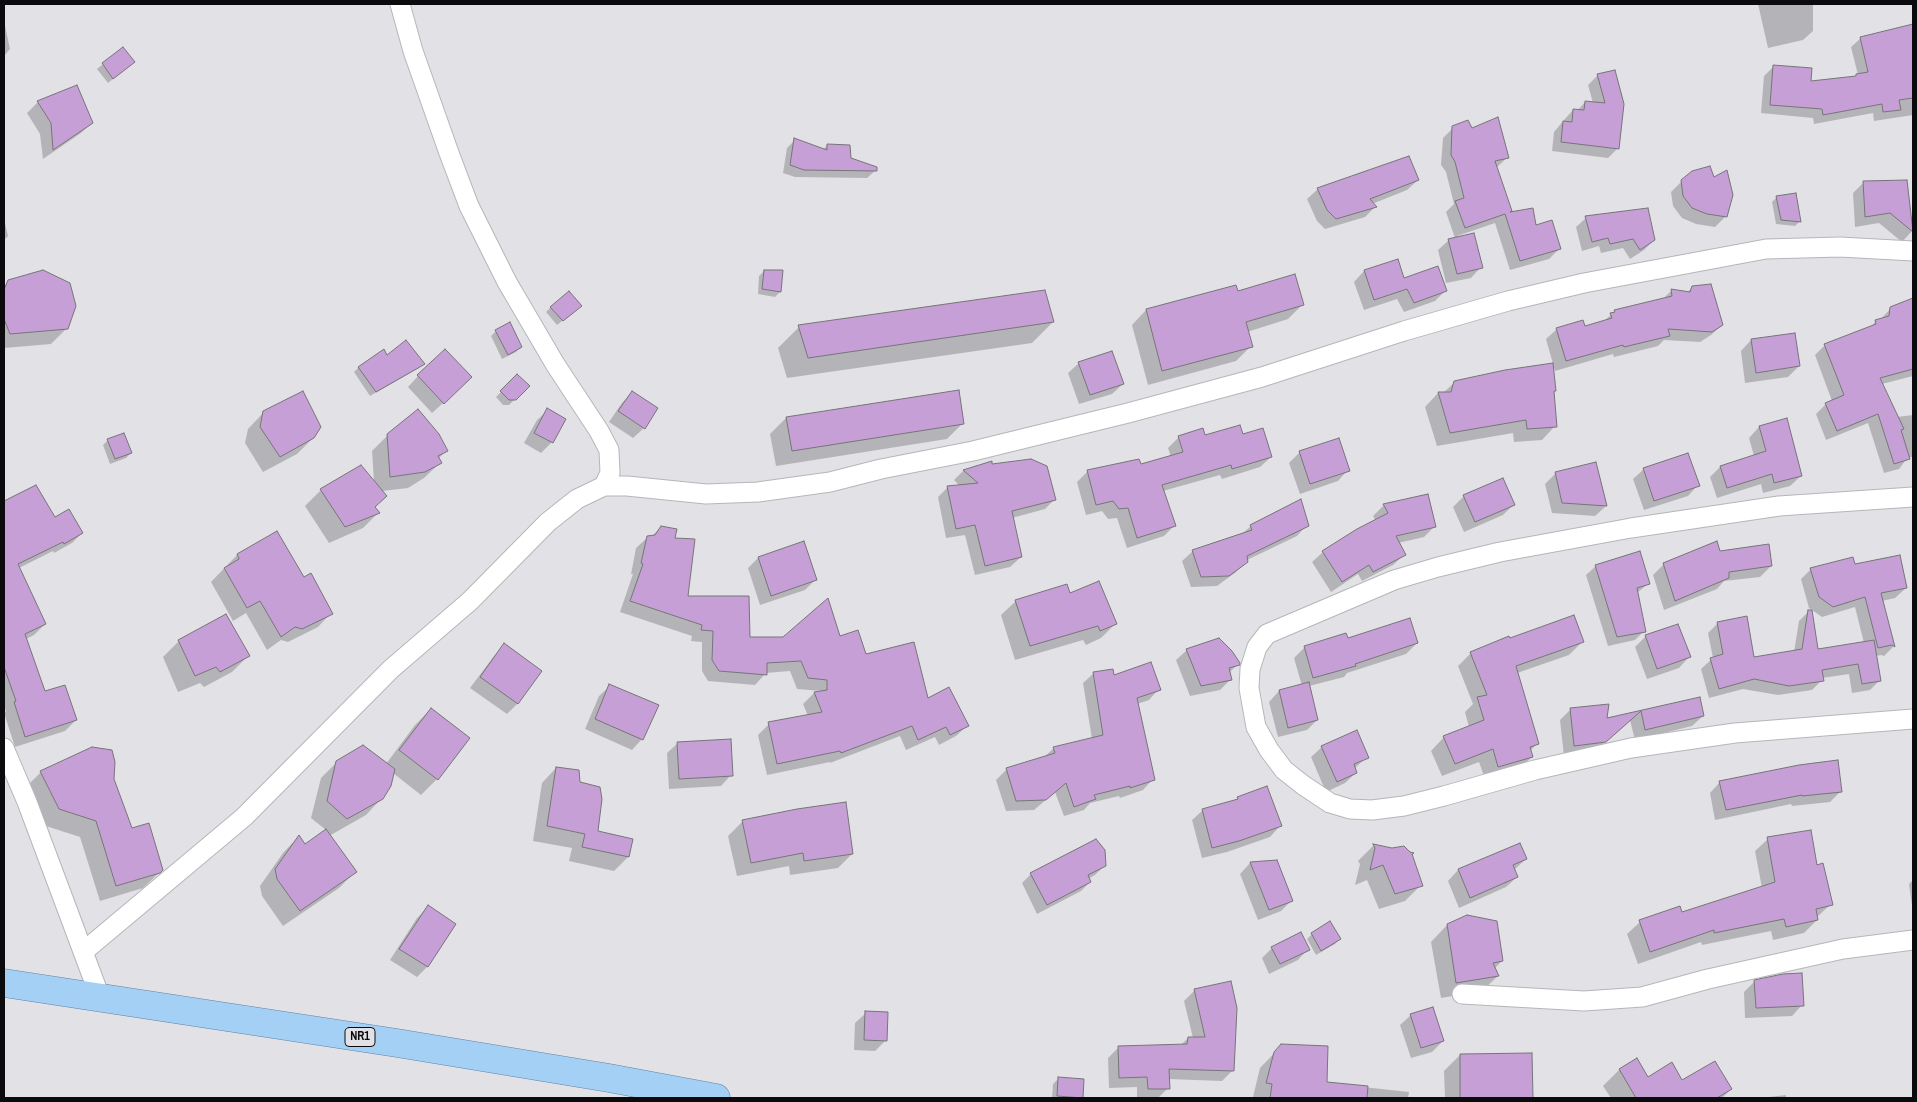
<!DOCTYPE html>
<html>
<head>
<meta charset="utf-8">
<style>
  body { margin:0 }
  #map { position:relative; width:1917px; height:1102px; overflow:hidden; background:#e2e2e6; font-family:"Archivo Narrow",sans-serif }
  canvas { display:block }
  .frame { position:absolute; inset:0; border:5px solid #0b0b0d; pointer-events:none }
</style>
</head>
<body>
<div id="map">
<canvas width="1917" height="1102"></canvas>
<div class="frame"></div>
</div>
<script>
const ctx = document.querySelector('canvas').getContext('2d');
ctx.lineJoin = 'round';
function fill(path, color) { ctx.fillStyle = color; ctx.fill(path, 'evenodd'); }
const toPath = rows => new Path2D(rows.map(r => 'M' + r).join(''));
function trace(path, color, width, dash) { ctx.strokeStyle = color; ctx.lineWidth = width; ctx.lineCap = dash ? 'butt' : 'round'; ctx.setLineDash(dash || []); ctx.stroke(path); }
function label(font, color, halo, rows, align = 'center') {
  ctx.font = font + ' "Archivo Narrow",sans-serif'; ctx.lineWidth = 5; ctx.setLineDash([]); ctx.textBaseline = 'middle'; ctx.strokeStyle = halo; ctx.fillStyle = color; for (const [text, x, y, turn = 0] of rows) {
    ctx.save(); ctx.translate(x, y); ctx.rotate((+turn || 0) * Math.PI / 180); ctx.textAlign = isNaN(turn) ? turn : align; if (halo) ctx.strokeText(text, 0, 0); ctx.fillText(text, 0, 0); ctx.restore();
  }
}
fill(toPath([
  [1758,4,1813,4,1813,31,1803,40,1768,48],
  [4,21,10,49,4,56],
  [1913,25,1913,115,1874,121,1873,113,1814,124,1813,118,1761,113,1764,76,1773,67,1810,82,1855,77,1858,75,1851,47,1861,38],
  [122,49,128,67,108,83,97,69],
  [1598,75,1622,104,1617,149,1608,158,1552,151,1554,132,1564,120,1573,110,1577,111,1585,102,1593,103,1588,85],
  [76,87,91,123,81,133,43,159,40,134,27,113,38,102],
  [1453,128,1472,130,1508,157,1496,168,1508,214,1535,227,1559,249,1549,259,1510,270,1495,223,1457,236,1481,267,1471,278,1446,283,1438,250,1449,240,1455,238,1446,212,1454,204,1446,172,1441,165,1443,138],
  [795,140,823,150,827,145,850,159,876,170,867,178,795,177,783,173,787,148],
  [1418,180,1407,190,1372,204,1375,207,1365,217,1325,229,1317,221,1307,199,1318,189],
  [1682,181,1726,216,1715,227,1696,224,1682,218,1673,206,1671,192],
  [1864,182,1906,182,1912,231,1902,242,1879,223,1855,227,1853,193],
  [1777,197,1800,221,1795,226,1776,224,1772,202],
  [1586,218,1654,240,1644,250,1630,259,1623,248,1601,253,1599,246,1582,251,1576,227],
  [4,219,8,236,4,240],
  [1397,260,1404,280,1445,291,1435,301,1404,312,1397,299,1364,310,1354,282,1364,271],
  [764,271,780,292,775,297,758,294,759,276],
  [9,281,67,328,51,344,4,348,4,286],
  [1692,287,1722,325,1711,335,1700,342,1664,340,1658,346,1614,357,1613,354,1555,371,1546,339,1557,329,1584,327,1603,322,1615,311,1663,299,1671,291,1687,293],
  [1237,292,1303,304,1288,319,1247,332,1251,346,1236,361,1148,385,1132,325,1146,310],
  [1908,301,1913,307,1913,376,1882,384,1897,417,1913,415,1913,457,1908,457,1899,469,1884,473,1868,423,1826,440,1816,414,1826,404,1832,401,1815,355,1825,345,1869,329,1876,321,1880,320,1891,308],
  [551,307,575,311,557,325,546,312],
  [1053,322,1032,343,787,378,778,348,799,327],
  [496,331,521,347,516,352,502,359,491,336],
  [1751,340,1799,366,1788,377,1745,383,1741,351],
  [386,357,423,364,419,368,370,396,354,372,359,367],
  [1079,363,1123,384,1112,394,1079,404,1068,373],
  [418,376,460,388,432,413,408,387],
  [517,376,528,386,509,405,503,405,496,397],
  [1455,382,1555,390,1553,393,1555,426,1542,440,1514,442,1513,433,1437,446,1425,407,1438,393,1443,393],
  [632,392,644,428,633,438,609,422,622,403],
  [548,410,552,442,541,453,524,443,537,420],
  [264,412,313,438,297,454,263,472,245,443,248,429],
  [786,418,963,423,947,439,776,466,770,434],
  [1759,427,1801,476,1790,486,1763,493,1761,484,1717,498,1710,477,1720,467,1754,456,1749,438],
  [388,435,447,450,438,459,440,463,424,478,408,488,382,491,374,507,379,512,363,528,329,543,305,506,321,490,374,482,372,451],
  [1242,436,1271,457,1260,467,1222,479,1220,475,1163,491,1174,526,1164,536,1127,548,1117,518,1108,519,1102,511,1086,515,1077,482,1088,471,1141,466,1171,457,1168,448,1179,437],
  [108,440,131,453,126,458,110,464,103,445],
  [1300,452,1348,470,1338,481,1300,494,1289,463],
  [991,463,992,466,1055,499,1045,509,1012,518,1021,557,1010,567,975,575,965,535,946,538,938,497,948,487,960,486,954,480,963,471],
  [1644,469,1698,485,1688,496,1644,510,1633,479],
  [1556,473,1606,506,1595,516,1552,513,1545,484],
  [1427,496,1434,527,1424,537,1398,543,1404,555,1393,565,1362,581,1358,574,1331,592,1312,562,1323,552,1376,521,1373,516,1384,505],
  [1464,496,1514,504,1503,515,1464,532,1453,507],
  [11,499,54,519,82,533,72,543,54,553,53,551,11,572,4,560,4,506],
  [1307,525,1297,536,1247,560,1236,572,1217,586,1191,587,1182,561,1193,551,1242,534,1251,526],
  [661,527,674,539,686,598,748,639,839,638,927,700,967,726,956,736,939,745,935,737,906,750,900,736,830,763,830,762,767,775,758,735,769,724,808,716,803,704,814,693,822,691,797,689,790,671,766,673,755,685,708,681,702,671,702,642,691,641,692,636,620,612,633,574,631,574,636,548,648,537,652,536],
  [276,533,304,579,331,613,318,627,288,642,281,640,267,650,246,613,233,621,211,582,237,555],
  [1720,552,1771,566,1760,577,1724,581,1717,589,1664,610,1653,575,1664,564],
  [758,558,816,579,805,590,760,605,748,568],
  [1854,565,1906,588,1895,598,1882,601,1894,646,1884,656,1881,655,1876,656,1880,680,1870,690,1852,693,1849,674,1822,678,1822,680,1812,690,1778,695,1743,689,1709,698,1701,669,1713,658,1708,633,1718,623,1753,658,1794,652,1799,621,1809,611,1817,650,1864,643,1855,607,1822,617,1809,608,1801,579,1811,569],
  [1596,566,1649,583,1637,593,1644,631,1635,640,1608,646,1586,575],
  [24,580,45,624,34,635,26,639,45,693,76,720,65,731,15,747,4,713,6,711,4,706,4,589],
  [1069,595,1116,623,1101,638,1086,645,1083,640,1015,660,1001,615,1016,601],
  [1646,636,1689,657,1679,668,1647,679,1635,647],
  [1509,639,1582,642,1569,655,1517,673,1538,743,1530,751,1532,757,1518,770,1485,779,1479,762,1442,776,1431,751,1444,737,1469,727,1465,712,1473,704,1458,666,1471,653],
  [1347,640,1417,643,1406,654,1347,673,1344,677,1309,686,1317,720,1307,730,1278,737,1269,702,1279,691,1302,686,1294,658,1305,647],
  [179,641,248,656,232,672,204,687,200,683,178,692,163,657],
  [505,645,541,671,517,704,507,714,470,688,494,656],
  [1187,650,1238,664,1229,673,1231,679,1220,690,1190,696,1176,660],
  [1094,673,1159,689,1149,700,1137,704,1153,779,1143,790,1120,798,1119,796,1090,803,1084,810,1064,816,1055,792,1034,810,1006,811,996,780,1007,769,1043,758,1054,748,1092,739,1083,683],
  [610,686,642,739,632,750,585,729,599,696],
  [1699,698,1703,716,1692,726,1635,740,1630,720,1594,752,1564,756,1560,720,1570,710,1605,720],
  [431,709,468,738,437,779,421,795,393,773,382,798,366,815,329,836,355,872,339,888,283,926,262,896,260,886,283,853,298,837,305,846,326,830,311,818,321,778,337,762,386,764,415,725],
  [678,743,731,775,721,786,669,789,667,753],
  [1322,747,1367,757,1354,769,1356,773,1345,783,1326,792,1311,757],
  [556,768,578,783,597,832,628,857,614,871,569,861,572,848,533,841,542,783],
  [41,772,113,780,131,829,162,870,143,888,100,901,80,837,43,825,25,788],
  [1720,782,1840,792,1830,802,1792,806,1791,804,1715,820,1710,793],
  [1238,798,1280,826,1270,837,1227,852,1202,858,1192,820,1203,810,1234,802],
  [743,821,852,854,838,868,790,875,789,866,737,876,728,836],
  [1768,839,1816,866,1831,904,1816,918,1817,920,1804,933,1773,940,1771,931,1702,945,1701,942,1638,964,1627,934,1640,922,1681,914,1762,888,1755,851],
  [1519,844,1526,859,1514,870,1517,877,1506,887,1459,908,1448,881,1458,870],
  [1374,845,1421,885,1405,901,1379,909,1367,880,1355,885,1360,864,1358,861],
  [1276,862,1292,900,1281,911,1258,920,1240,874,1250,863],
  [1105,865,1095,875,1088,879,1090,882,1081,891,1037,914,1022,883,1031,874],
  [1913,880,1913,913,1909,884],
  [428,907,455,925,427,967,417,977,390,960,417,918],
  [1447,925,1502,961,1494,969,1498,976,1482,991,1441,998,1431,942],
  [1312,934,1339,939,1335,944,1316,955,1307,939],
  [1272,948,1308,949,1298,960,1269,974,1262,958],
  [1755,981,1802,1005,1792,1016,1745,1018,1744,992],
  [1195,990,1233,1070,1222,1081,1168,1079,1168,1088,1158,1098,1137,1098,1137,1087,1109,1088,1108,1058,1118,1048,1180,1046,1188,1038,1193,1038,1184,1001],
  [866,1013,886,1040,875,1051,854,1050,855,1023],
  [1411,1015,1443,1041,1432,1052,1411,1058,1400,1025],
  [1282,1045,1326,1083,1409,1092,1408,1098,1259,1098,1253,1097,1260,1068],
  [1531,1054,1532,1098,1445,1098,1444,1071,1460,1055],
  [1637,1060,1647,1078,1682,1081,1731,1089,1722,1098,1611,1098,1603,1086,1619,1070],
  [1058,1079,1081,1097,1052,1098,1053,1084],
  [1786,1095,1786,1098,1760,1098]
]), '#0003');
const building = toPath([
  [1913,24,1913,98,1899,100,1901,110,1883,112,1882,104,1823,115,1822,109,1770,105,1773,65,1812,68,1811,81,1856,76,1856,74,1868,72,1860,37,1913,24],
  [123,47,135,62,113,79,102,63,123,47],
  [1615,70,1624,104,1619,149,1561,142,1563,121,1572,122,1573,109,1584,110,1585,101,1605,103,1597,74,1615,70],
  [77,85,93,123,53,150,51,123,37,101,77,85],
  [1498,117,1509,158,1495,161,1512,211,1510,212,1533,208,1536,225,1552,220,1561,249,1520,261,1505,214,1465,228,1455,201,1464,198,1455,162,1451,155,1452,126,1468,120,1472,128,1498,117],
  [794,138,827,150,827,144,850,145,851,158,877,167,877,171,804,170,790,165,794,138],
  [1409,156,1419,180,1370,199,1377,207,1336,219,1327,210,1317,188,1409,156],
  [1710,166,1714,177,1727,170,1733,195,1727,217,1707,214,1692,208,1683,196,1681,180,1692,171,1710,166],
  [1907,180,1913,232,1890,213,1865,217,1863,181,1907,180],
  [1796,193,1801,222,1781,220,1776,196,1796,193],
  [1648,208,1655,240,1640,250,1633,239,1610,244,1608,238,1592,242,1585,216,1648,208],
  [1474,233,1483,268,1457,274,1448,239,1474,233],
  [1398,259,1404,278,1438,266,1447,291,1414,303,1407,289,1374,300,1364,270,1398,259],
  [43,270,70,283,76,306,68,329,10,334,4,319,4,290,8,280,43,270],
  [764,270,783,270,781,292,762,289,764,270],
  [1295,274,1304,305,1246,322,1253,347,1162,371,1146,309,1236,285,1238,291,1295,274],
  [1711,284,1723,325,1712,332,1668,329,1670,336,1624,347,1623,345,1566,361,1556,328,1583,320,1585,326,1612,318,1610,313,1615,312,1614,310,1672,296,1671,289,1690,292,1692,286,1711,284],
  [1045,290,1054,322,808,358,798,325,1045,290],
  [569,291,582,306,563,321,550,307,569,291],
  [1913,298,1913,369,1880,378,1904,429,1901,430,1910,459,1894,464,1878,414,1837,431,1825,403,1844,395,1824,344,1876,324,1875,320,1889,316,1890,307,1913,298],
  [510,322,522,347,508,355,495,330,510,322],
  [1795,333,1800,366,1756,373,1751,339,1795,333],
  [406,340,425,364,376,392,358,367,384,349,387,355,406,340],
  [445,349,472,377,444,404,417,375,445,349],
  [1112,351,1124,384,1090,395,1078,362,1112,351],
  [1553,363,1556,391,1554,391,1557,427,1527,429,1526,420,1450,433,1438,392,1451,392,1454,381,1505,370,1553,363],
  [517,374,530,386,516,400,509,400,500,391,517,374],
  [959,390,964,424,792,451,786,417,959,390],
  [303,391,321,427,314,438,280,457,260,427,263,411,303,391],
  [632,391,658,408,645,429,618,411,632,391],
  [547,408,566,419,553,443,534,433,547,408],
  [418,409,439,434,448,451,438,456,442,463,425,472,390,477,387,434,418,409],
  [1787,418,1802,476,1774,483,1772,474,1727,488,1720,466,1766,451,1759,426,1787,418],
  [1240,425,1243,434,1263,428,1272,457,1232,469,1231,465,1162,485,1176,526,1137,538,1128,508,1119,509,1113,501,1096,505,1087,470,1139,459,1141,464,1183,452,1178,436,1203,428,1205,435,1240,425],
  [124,433,132,453,115,459,107,439,124,433],
  [1339,438,1350,471,1310,484,1299,451,1339,438],
  [1688,453,1700,486,1654,501,1643,468,1688,453],
  [1031,459,1047,466,1056,500,1012,511,1022,557,985,566,975,525,956,529,947,486,978,483,963,470,992,461,992,464,1031,459],
  [1596,462,1607,506,1562,503,1555,472,1596,462],
  [361,465,387,496,375,507,380,513,345,527,320,489,361,465],
  [1503,478,1515,505,1475,522,1463,495,1503,478],
  [36,485,55,517,69,509,83,533,64,544,63,542,18,564,46,624,25,634,45,691,65,685,77,720,25,737,14,702,16,701,4,667,4,501,36,485],
  [1428,494,1436,527,1396,536,1406,555,1373,572,1369,565,1342,582,1322,551,1357,529,1388,513,1383,504,1428,494],
  [1301,499,1309,526,1247,556,1248,562,1229,576,1201,577,1192,550,1252,530,1250,525,1301,499],
  [661,526,677,529,675,538,695,539,688,596,749,596,750,637,783,637,828,598,840,636,858,630,866,654,914,642,928,698,949,687,969,726,950,735,946,727,918,740,912,726,841,753,840,751,777,764,768,722,822,712,814,692,827,690,827,680,808,678,801,661,767,663,767,675,719,671,712,660,713,631,701,630,702,625,630,601,643,564,641,563,647,536,655,535,661,526],
  [277,531,304,577,311,573,333,614,302,629,295,627,281,637,260,601,247,608,224,568,239,559,237,554,277,531],
  [804,541,817,580,771,596,758,557,804,541],
  [1717,541,1720,551,1769,544,1772,566,1729,572,1729,578,1675,601,1663,563,1717,541],
  [1640,551,1650,584,1637,588,1646,632,1617,637,1595,565,1640,551],
  [1900,555,1907,588,1881,593,1895,647,1892,645,1878,648,1865,597,1833,607,1819,597,1810,568,1853,557,1855,564,1900,555],
  [1099,581,1117,624,1100,631,1098,626,1030,646,1015,600,1067,584,1070,593,1099,581],
  [1808,610,1812,610,1818,649,1874,640,1881,681,1862,684,1858,664,1822,670,1824,681,1789,686,1754,679,1719,689,1710,658,1723,654,1717,622,1747,616,1754,657,1802,649,1808,610],
  [226,614,250,656,220,672,216,667,195,676,178,640,226,614],
  [1574,615,1584,642,1516,666,1539,744,1530,747,1533,757,1498,767,1493,749,1455,764,1443,736,1484,720,1477,697,1487,695,1470,652,1509,636,1510,638,1574,615],
  [1410,618,1418,643,1355,664,1356,666,1313,678,1304,646,1346,633,1348,638,1410,618],
  [1678,624,1691,657,1657,669,1645,635,1678,624],
  [1219,638,1232,651,1240,663,1240,665,1229,668,1232,680,1201,686,1186,649,1219,638],
  [504,643,542,671,518,704,480,677,504,643],
  [1151,662,1161,690,1137,698,1155,780,1130,788,1130,786,1094,795,1096,799,1074,807,1066,783,1046,800,1016,801,1006,768,1055,753,1053,747,1103,735,1093,672,1113,669,1114,675,1151,662],
  [1309,682,1318,720,1288,728,1279,690,1309,682],
  [609,684,659,705,643,740,595,719,609,684],
  [1700,697,1704,716,1645,730,1641,711,1606,742,1574,746,1570,708,1609,704,1607,718,1700,697],
  [431,708,470,738,438,780,399,750,431,708],
  [1357,730,1369,758,1354,764,1357,773,1337,782,1321,746,1357,730],
  [731,739,733,776,679,779,677,742,731,739],
  [363,745,395,769,391,786,383,799,347,819,327,801,336,761,363,745],
  [92,747,112,750,115,762,114,779,132,828,149,823,163,870,160,873,116,886,96,821,59,809,40,771,92,747],
  [1838,760,1842,792,1802,796,1802,795,1726,810,1719,781,1799,765,1838,760],
  [556,767,579,770,580,782,600,787,602,799,598,831,633,839,629,857,582,847,585,834,547,826,556,767],
  [1267,786,1282,826,1239,841,1212,848,1202,809,1238,799,1237,797,1267,786],
  [846,802,853,854,804,861,803,853,751,863,742,820,797,809,846,802],
  [326,829,357,872,300,911,277,879,275,869,299,835,305,844,326,829],
  [1811,830,1817,865,1823,863,1833,905,1816,909,1818,920,1786,927,1784,919,1714,933,1714,930,1650,952,1639,920,1680,906,1682,912,1775,882,1767,837,1811,830],
  [1096,839,1105,850,1106,866,1088,875,1091,882,1047,905,1030,873,1096,839],
  [1520,843,1527,859,1513,865,1518,877,1470,898,1458,869,1520,843],
  [1373,844,1392,848,1404,846,1410,852,1414,853,1412,854,1423,886,1395,894,1383,865,1370,870,1375,848,1373,844],
  [1277,860,1293,901,1269,910,1250,862,1277,860],
  [428,905,456,924,428,967,399,949,428,905],
  [1467,915,1497,921,1503,961,1493,963,1499,976,1456,983,1447,924,1467,915],
  [1330,921,1341,939,1321,951,1311,933,1330,921],
  [1301,932,1310,950,1280,964,1271,947,1301,932],
  [1802,973,1804,1006,1756,1008,1754,980,1783,974,1802,973],
  [1231,981,1237,1008,1234,1071,1169,1069,1170,1089,1148,1089,1147,1077,1119,1078,1118,1046,1187,1044,1188,1037,1205,1037,1194,989,1231,981],
  [1433,1007,1444,1041,1421,1048,1410,1014,1433,1007],
  [865,1011,888,1012,887,1041,864,1040,865,1011],
  [1281,1044,1328,1046,1327,1082,1368,1086,1367,1098,1270,1098,1272,1084,1266,1083,1274,1052,1281,1044],
  [1532,1053,1533,1098,1460,1098,1460,1054,1532,1053],
  [1637,1058,1648,1077,1672,1062,1682,1080,1715,1061,1732,1089,1717,1098,1636,1098,1619,1069,1637,1058],
  [1058,1077,1084,1079,1083,1098,1057,1096,1058,1077]
]);
fill(building, '#c69fd7');
trace(building, '#767477', 1);
const minor = toPath([
  [400,4,413,51,449,153,469,206,507,282,555,364,599,431,609,450,610,473,604,486],
  [1913,497,1779,506,1631,528,1500,552,1438,567,1394,580,1267,634,1257,647,1250,669,1249,688,1256,727,1269,750,1284,770,1303,785,1330,803,1350,809,1372,810,1404,806,1444,796,1535,770,1631,748,1735,733,1913,719],
  [4,748,27,802,100,997],
  [83,952,244,817,391,669,470,601,548,522,577,499,604,486,627,486,706,494,758,492,830,482,881,469,973,451,1128,413,1262,377,1404,331,1508,301,1584,283,1766,249,1840,247,1913,251],
  [1462,994,1584,1001,1642,997,1708,979,1843,949,1913,940]
]);
const trunk = toPath([
  [4,983,397,1043,609,1078,716,1098]
]);
trace(minor, '#b5b6b9', 21);
trace(trunk, '#6083a3', 29);
trace(minor, '#fff', 19);
trace(trunk, '#a4d0f6', 28);
for (const [x, y, w] of [
  [360,1037,30]
]) { const box = new Path2D(); box.roundRect(x - w / 2, y - 9.5, w, 19, 4); ctx.fillStyle = '#e2e2e6'; ctx.fill(box); trace(box, '#0b0b0d', 1); }
label('bold 12px', '#0b0b0d', null, [
  ["NR1",360,1037]
]);
</script>
</body>
</html>
